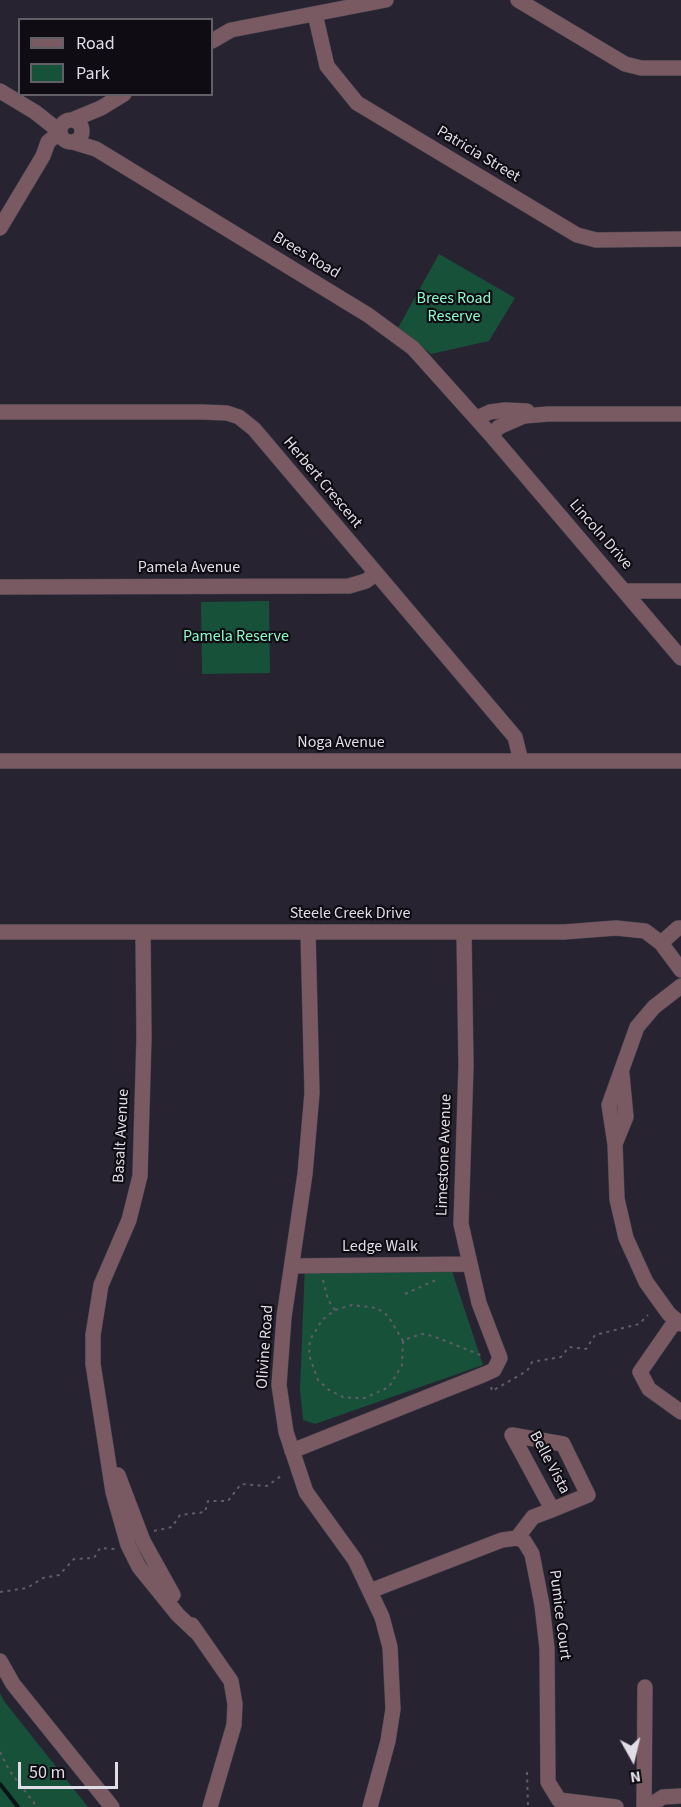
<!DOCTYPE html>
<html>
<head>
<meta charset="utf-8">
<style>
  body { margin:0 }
  #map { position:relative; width:681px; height:1807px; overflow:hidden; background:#272330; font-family:"Source Sans 3",sans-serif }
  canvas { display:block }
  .legend { position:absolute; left:18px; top:18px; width:195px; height:78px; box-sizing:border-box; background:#0f0d13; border:2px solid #626067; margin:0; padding:8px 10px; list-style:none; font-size:18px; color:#dfdde5 }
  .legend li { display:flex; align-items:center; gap:12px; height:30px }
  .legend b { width:30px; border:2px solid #626067 }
  .north { position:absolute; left:603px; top:1729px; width:60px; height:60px; -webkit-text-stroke:4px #0f0d13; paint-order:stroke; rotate:172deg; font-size:16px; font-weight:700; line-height:24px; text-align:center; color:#dfdde5 }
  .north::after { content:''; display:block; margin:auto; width:21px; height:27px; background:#dfdde5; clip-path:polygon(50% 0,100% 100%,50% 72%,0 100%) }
  .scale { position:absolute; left:18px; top:1762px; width:100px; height:27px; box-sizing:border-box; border:3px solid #dfdde5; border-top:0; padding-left:8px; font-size:18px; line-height:21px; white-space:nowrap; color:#dfdde5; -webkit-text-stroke:4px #0f0d13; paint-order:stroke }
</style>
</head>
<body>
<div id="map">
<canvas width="681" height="1807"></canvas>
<ul class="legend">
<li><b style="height:8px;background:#795a62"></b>Road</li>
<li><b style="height:16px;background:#17513a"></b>Park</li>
</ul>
<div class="north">N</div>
<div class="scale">50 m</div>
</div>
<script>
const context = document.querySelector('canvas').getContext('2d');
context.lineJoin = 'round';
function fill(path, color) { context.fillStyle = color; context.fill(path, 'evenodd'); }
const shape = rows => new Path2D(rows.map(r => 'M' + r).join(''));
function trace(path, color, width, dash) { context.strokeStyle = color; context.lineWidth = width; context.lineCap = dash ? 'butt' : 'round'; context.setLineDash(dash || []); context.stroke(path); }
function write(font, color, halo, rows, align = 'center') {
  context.font = font + ' "Source Sans 3",sans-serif'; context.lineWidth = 4.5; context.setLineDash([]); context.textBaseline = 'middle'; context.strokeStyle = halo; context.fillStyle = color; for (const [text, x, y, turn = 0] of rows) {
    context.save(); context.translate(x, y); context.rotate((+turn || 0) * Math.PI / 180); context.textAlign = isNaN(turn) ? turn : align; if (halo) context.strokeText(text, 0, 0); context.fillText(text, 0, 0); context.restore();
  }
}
const green = shape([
  [439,254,515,298,489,341,431,354,398,328],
  [269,601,270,673,202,674,201,602],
  [449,1262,483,1365,315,1424,303,1420,300,1389,305,1264],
  [0,1693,4,1701,88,1807,0,1807]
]);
const stream = shape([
  [0,1784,18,1807]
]);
const path = shape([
  [323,1280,328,1300,335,1310],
  [405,1294,438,1279],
  [403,1341,388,1316,377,1308,352,1305,335,1310,322,1320,310,1340,309,1355,318,1380,329,1390,343,1397,353,1398,365,1398,389,1387,402,1365,403,1341,409,1338,422,1334,433,1336,483,1356],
  [491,1387,492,1391,527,1371,532,1362,561,1357,569,1347,586,1349,595,1335,639,1324,648,1315],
  [154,1531,172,1527,180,1515,205,1512,208,1501,228,1501,241,1484,267,1486,281,1476],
  [0,1592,27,1588,43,1578,59,1575,74,1559,94,1558,100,1548,115,1549],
  [0,1752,9,1770,37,1807],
  [527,1772,528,1807]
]);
const minor = shape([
  [518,0,625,64,641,68,681,68],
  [315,14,327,66,357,103,577,235,596,240,681,239],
  [212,41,231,30,386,0],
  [0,91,35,112,59,131],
  '60 131a11 11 0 1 1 22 0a11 11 0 1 1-22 0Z',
  [72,120,101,108,124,94],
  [73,142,96,149,368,315,413,348,491,435,681,658],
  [0,228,43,156,48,142,59,133],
  [0,412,202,412,227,413,239,417,254,429,515,737,521,761],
  [477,418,490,412,505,410,527,411],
  [491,435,499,427,524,416,548,414,681,414],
  [0,587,349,586,366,581,375,574],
  [624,591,681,591],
  [0,761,681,761],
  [0,932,564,932,616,928,645,931,661,943,681,970],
  [308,932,312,1093,305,1174,284,1317,279,1385,286,1432,306,1492,355,1560,382,1617,390,1647,393,1709,388,1741,370,1807],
  [143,933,144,1038,140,1176,129,1220,101,1285,93,1335,93,1364,113,1492,128,1545,139,1567,178,1615,196,1632],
  [661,943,678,928,681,928],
  [681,986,654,1007,637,1027,609,1105,615,1144,617,1199,626,1238,646,1282,669,1314,681,1324],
  [615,1144,626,1117,622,1075],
  [292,1266,468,1264],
  [676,1320,640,1372,649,1389,681,1412],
  [292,1451,485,1374,494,1370,500,1358,479,1303,461,1224,466,1066,464,933],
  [118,1475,143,1541,173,1595],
  [517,1538,533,1517,549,1511,588,1495,563,1444,512,1435,552,1509],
  [370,1591,502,1540,517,1538,524,1541,532,1554,542,1605,547,1648,548,1782,559,1800,616,1807],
  [192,1625,231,1681,235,1704,234,1725,210,1807],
  [0,1661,13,1684,112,1807],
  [644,1807,645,1687],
  [647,1807,663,1797,681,1796]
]);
const streetNames = [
  ["Patricia Street",478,155,31],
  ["Brees Road",306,256,31],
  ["Herbert Crescent",322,483,50],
  ["Lincoln Drive",600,535,49],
  ["Pamela Avenue",189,568],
  ["Noga Avenue",341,743],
  ["Steele Creek Drive",350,914],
  ["Basalt Avenue",122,1136,-87],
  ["Limestone Avenue",445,1155,-88],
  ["Ledge Walk",380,1247],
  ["Olivine Road",266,1347,-86],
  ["Belle Vista",549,1463,62],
  ["Pumice Court",559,1615,83]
];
const parkNames = [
  ["Brees Road",454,299],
  ["Reserve",454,317],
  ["Pamela Reserve",236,637]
];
fill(green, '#17513a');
trace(stream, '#081516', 4);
trace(minor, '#44414d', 16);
trace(path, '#605d68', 2, [3, 4.5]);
trace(minor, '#795a62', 15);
write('16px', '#dfdde5', '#0f0d13', streetNames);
write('16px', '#8dfac9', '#0f0d13', parkNames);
</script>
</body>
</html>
